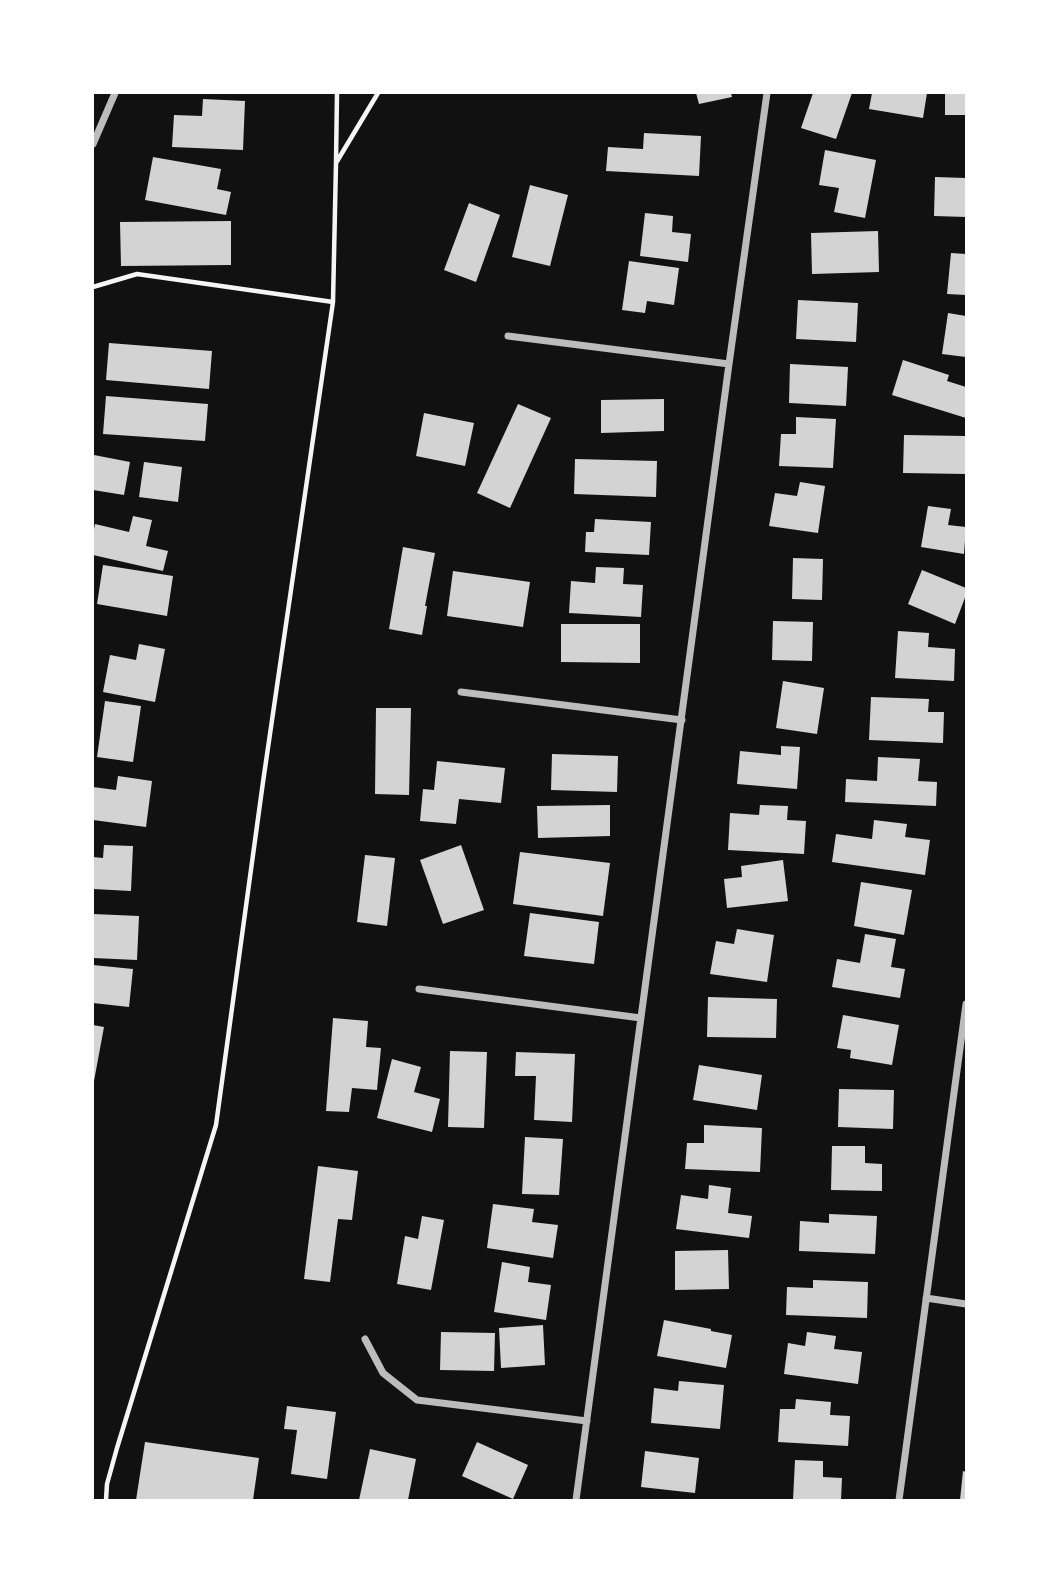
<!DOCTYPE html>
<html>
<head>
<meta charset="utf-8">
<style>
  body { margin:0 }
  #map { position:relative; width:1059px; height:1593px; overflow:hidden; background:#111; font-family:Jost,sans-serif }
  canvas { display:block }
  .frame { position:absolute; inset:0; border:94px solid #fff; pointer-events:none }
</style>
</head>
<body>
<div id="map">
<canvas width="1059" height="1593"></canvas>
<div class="frame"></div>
</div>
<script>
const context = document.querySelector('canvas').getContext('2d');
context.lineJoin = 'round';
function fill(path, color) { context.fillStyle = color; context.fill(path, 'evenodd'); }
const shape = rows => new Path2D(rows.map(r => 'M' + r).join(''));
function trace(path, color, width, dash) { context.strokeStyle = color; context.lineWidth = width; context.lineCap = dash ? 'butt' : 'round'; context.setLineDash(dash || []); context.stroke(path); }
const building = shape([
  [696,93,731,93,732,97,699,104],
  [813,93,852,93,836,139,801,128],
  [872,93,927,93,923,118,869,109],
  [945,93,966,93,966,115,945,115],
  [203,99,245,101,243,150,172,147,174,115,202,116],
  [644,133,701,136,699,176,606,171,608,147,643,149],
  [825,150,876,160,865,218,834,212,839,188,819,185],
  [153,157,221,169,217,189,231,192,226,215,145,200],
  [935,177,966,178,966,217,934,216],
  [530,185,568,195,550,266,512,257],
  [469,203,500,215,476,282,444,270],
  [645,213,673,216,672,232,691,234,688,262,640,256],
  [231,221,231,265,121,266,120,222],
  [878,231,879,272,812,274,811,233],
  [951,253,966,254,966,295,947,294],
  [629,261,679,268,674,305,647,301,645,313,622,310],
  [798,300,858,303,856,342,796,339],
  [948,313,966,316,966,357,942,354],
  [109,343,212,351,209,389,106,380],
  [903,360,949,375,947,381,966,387,966,418,892,395],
  [790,364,848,367,846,406,789,403],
  [106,396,208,404,205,441,103,434],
  [664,399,664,431,601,433,601,400],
  [518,404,551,418,510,508,477,493],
  [424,413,474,423,465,466,416,456],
  [796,417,836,419,833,468,779,466,781,434,796,434],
  [904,435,966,436,966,474,903,473],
  [94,455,130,462,124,495,93,490,93,465],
  [575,459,657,461,656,497,574,494],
  [144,462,182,467,178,502,139,497],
  [800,482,825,486,818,533,769,526,775,493,797,496],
  [928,506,951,509,948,525,966,527,964,554,921,547],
  [133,516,152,520,146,546,168,551,163,571,93,555,93,534,95,524,129,532],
  [595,519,651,522,649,555,585,552,586,532,594,532],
  [403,547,435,553,425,606,427,606,422,635,389,629],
  [793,558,823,559,822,600,792,599],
  [103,565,173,576,167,616,97,604],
  [596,567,624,568,623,584,643,585,641,617,569,613,571,581,595,583],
  [922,570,966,588,966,595,955,624,908,604],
  [453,571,530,582,523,627,447,616],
  [773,621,813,622,812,661,772,660],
  [561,624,640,624,640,663,561,662],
  [898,631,929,633,928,647,955,649,954,681,895,678],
  [139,644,165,649,155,702,103,692,110,655,136,660],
  [783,681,824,688,817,734,776,728],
  [871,697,929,699,928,712,944,712,943,743,869,740],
  [105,701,141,706,133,762,97,757],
  [376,708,411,708,409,795,375,794],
  [781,746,800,747,797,789,737,784,740,751,781,755],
  [552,754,618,756,617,792,551,790],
  [878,757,920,759,918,781,937,782,936,806,845,802,846,779,877,781],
  [437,761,505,768,501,803,459,799,456,824,420,821,423,789,434,790],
  [118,776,152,781,146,827,93,820,93,787,116,790],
  [610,805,610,836,538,838,537,806],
  [760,805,788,806,787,820,806,821,804,854,728,850,730,813,759,815],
  [874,820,907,824,905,837,930,840,925,875,832,862,836,834,872,839],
  [104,845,133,846,131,891,93,889,93,857,103,858],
  [461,845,484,910,443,924,420,860],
  [520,852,610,863,603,916,513,904],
  [365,855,395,858,387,926,357,922],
  [783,860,788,901,727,908,724,879,742,877,741,866],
  [861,882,912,890,904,935,854,926],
  [530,913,599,922,594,964,524,956],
  [93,914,139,916,137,960,93,958],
  [737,929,774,935,767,982,710,974,716,941,734,944],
  [865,934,896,939,891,967,905,969,900,998,832,987,837,959,860,963],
  [93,965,133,969,129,1007,93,1003],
  [708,997,777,999,776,1038,707,1037],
  [843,1015,899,1025,892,1065,850,1058,851,1050,837,1048],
  [333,1018,368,1021,366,1047,381,1048,377,1090,352,1088,349,1112,326,1111],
  [93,1025,104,1027,94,1081,93,1081],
  [450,1051,487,1052,484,1128,448,1127],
  [516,1052,575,1054,572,1122,534,1120,536,1076,515,1076],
  [392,1059,421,1067,414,1092,440,1099,432,1132,377,1118],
  [699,1065,762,1075,757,1110,693,1100],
  [839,1089,894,1090,893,1129,838,1127],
  [704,1125,762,1128,760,1172,685,1169,687,1143,704,1143],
  [525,1137,563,1139,559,1195,522,1194],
  [832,1146,865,1146,865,1163,882,1164,882,1191,831,1190],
  [318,1166,358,1171,352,1220,338,1219,330,1282,304,1279],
  [709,1185,731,1188,728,1213,752,1216,749,1238,676,1229,681,1195,708,1199],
  [493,1204,534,1209,532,1222,558,1225,553,1258,487,1248],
  [829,1214,877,1216,875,1254,799,1251,800,1221,829,1223],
  [422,1216,444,1220,431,1290,397,1284,405,1236,418,1239],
  [728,1250,729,1289,675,1290,675,1251],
  [502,1262,530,1267,528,1282,551,1285,546,1320,494,1312],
  [813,1280,868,1282,867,1318,786,1315,787,1287,813,1288],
  [664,1320,711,1329,711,1331,732,1335,726,1368,657,1356],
  [543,1325,545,1365,501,1368,499,1328],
  [441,1332,495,1333,494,1371,440,1370],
  [807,1332,836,1336,834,1349,862,1352,858,1384,784,1374,788,1343,805,1346],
  [679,1381,724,1385,720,1429,651,1423,654,1388,678,1391],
  [796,1399,831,1402,830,1415,850,1416,848,1446,778,1442,780,1409,795,1409],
  [287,1406,336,1412,327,1479,291,1474,297,1430,284,1429],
  [145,1442,259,1458,253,1500,136,1500],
  [477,1442,528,1465,513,1499,462,1476],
  [370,1449,416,1459,408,1500,359,1500],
  [645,1451,699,1458,695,1493,641,1487],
  [795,1460,823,1461,823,1477,842,1478,841,1500,793,1500],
  [963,1471,966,1472,966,1500,960,1500]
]);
const path = shape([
  [336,162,337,93],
  [93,287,137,274,333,302],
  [106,1500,107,1484,117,1448,216,1125,263,782,333,302,336,163,378,93]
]);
const minor = shape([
  [93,144,115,93],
  [508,336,729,364],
  [461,692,682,720],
  [419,989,641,1018],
  [926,1298,966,1304],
  [365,1339,383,1373,417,1400,587,1421],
  [576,1500,729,364,767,93],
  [899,1500,966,1004]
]);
fill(building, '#d3d3d3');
trace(path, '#f5f5f5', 4.5);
trace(minor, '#bcbcbc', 7);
</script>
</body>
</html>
